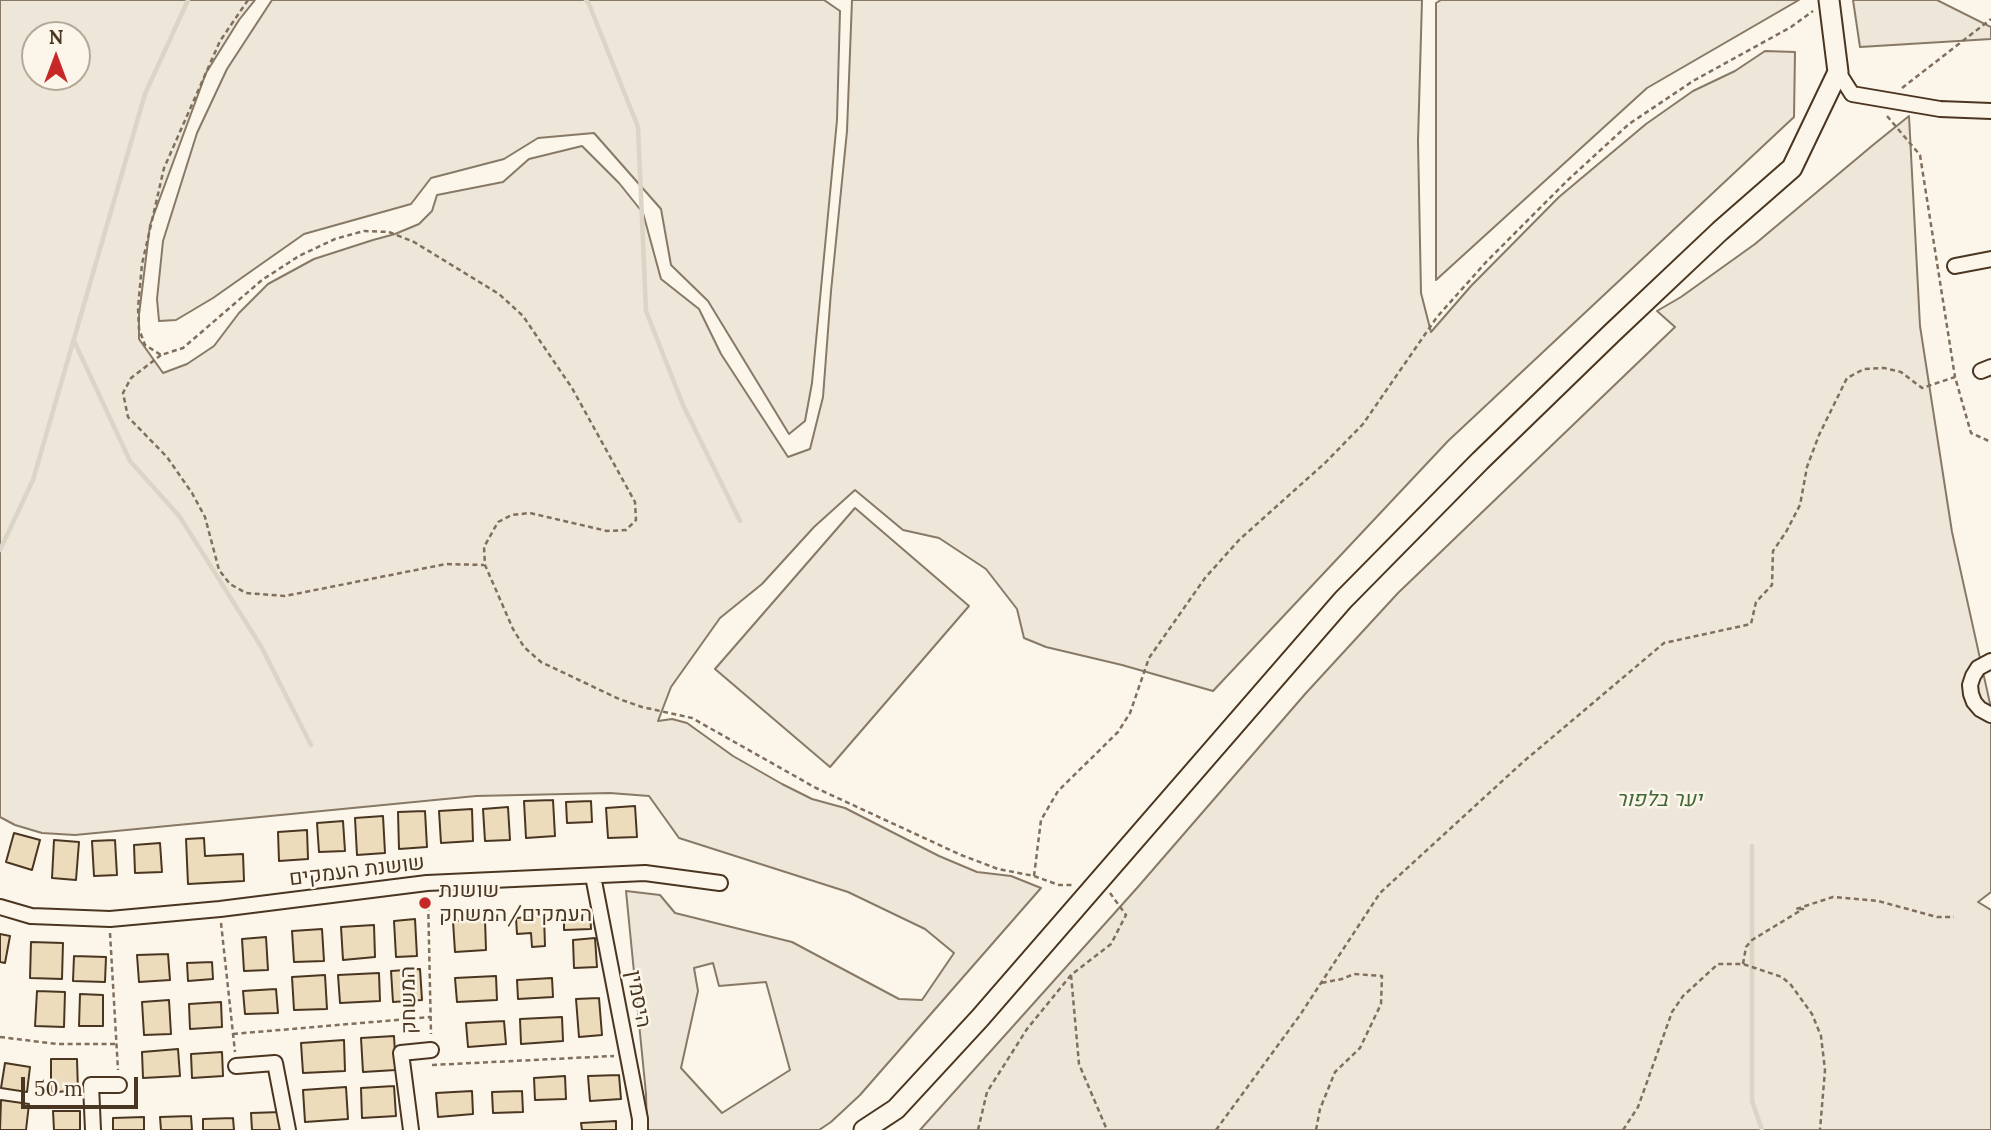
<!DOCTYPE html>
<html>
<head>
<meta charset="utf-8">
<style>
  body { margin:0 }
  #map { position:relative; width:1991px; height:1130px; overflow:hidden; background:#fbf6e9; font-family:Lora,serif }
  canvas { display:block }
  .north { position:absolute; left:21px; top:21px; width:70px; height:70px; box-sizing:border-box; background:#fbf6e9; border:2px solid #b4a999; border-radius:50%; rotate:0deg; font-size:19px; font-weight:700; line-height:28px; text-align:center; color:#4a3520 }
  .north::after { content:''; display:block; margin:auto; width:24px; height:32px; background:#c62828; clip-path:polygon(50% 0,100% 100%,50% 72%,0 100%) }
  .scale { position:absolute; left:21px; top:1077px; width:117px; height:32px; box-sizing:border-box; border:4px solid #4a3520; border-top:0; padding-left:9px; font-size:21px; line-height:24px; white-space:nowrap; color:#4a3520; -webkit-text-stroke:5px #fbf6e9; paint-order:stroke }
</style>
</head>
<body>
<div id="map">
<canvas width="1991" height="1130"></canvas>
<div class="north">N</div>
<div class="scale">50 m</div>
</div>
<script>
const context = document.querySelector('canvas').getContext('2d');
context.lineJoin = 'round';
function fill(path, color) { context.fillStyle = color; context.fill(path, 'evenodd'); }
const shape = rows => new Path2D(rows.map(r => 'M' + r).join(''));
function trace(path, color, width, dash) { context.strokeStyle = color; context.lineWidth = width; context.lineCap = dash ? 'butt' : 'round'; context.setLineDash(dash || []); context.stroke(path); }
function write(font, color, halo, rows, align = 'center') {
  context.font = font + ' Lora,Heebo,serif'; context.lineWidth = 5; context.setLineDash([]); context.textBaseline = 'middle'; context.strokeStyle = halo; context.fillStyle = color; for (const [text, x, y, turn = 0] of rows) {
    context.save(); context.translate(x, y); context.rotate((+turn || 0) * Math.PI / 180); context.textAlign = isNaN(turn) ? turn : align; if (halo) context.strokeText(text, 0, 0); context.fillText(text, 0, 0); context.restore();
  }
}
const green = shape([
  [0,0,255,0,239,20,206,73,150,225,139,315,139,339,163,373,187,364,214,346,239,313,268,284,314,259,373,240,395,234,419,224,432,211,437,195,503,182,529,159,582,146,619,183,643,213,661,279,699,309,721,354,788,457,810,449,823,397,831,291,847,131,852,0,1422,0,1418,141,1421,293,1431,332,1471,286,1559,197,1646,124,1693,91,1735,71,1765,51,1795,52,1794,117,1448,441,1213,691,1122,665,1046,647,1024,638,1017,609,986,569,939,538,903,530,855,490,814,527,762,584,720,618,671,687,658,721,672,719,687,723,733,756,782,784,812,799,845,808,939,856,977,872,1011,876,1041,888,860,1095,831,1122,819,1130,647,1130,646,1094,626,891,660,895,675,913,792,942,899,999,922,1000,954,953,925,929,848,892,679,838,649,796,610,793,476,796,75,835,42,833,15,825,0,817,0,0],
  [35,35,77,35,77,77,35,77,35,35],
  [713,963,719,986,766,982,790,1070,722,1113,681,1068,698,991,694,968,713,963],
  [272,0,824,0,840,11,837,120,812,383,805,421,789,434,708,301,671,265,661,209,594,133,538,138,504,159,431,178,411,204,304,234,213,298,176,320,159,321,157,299,163,241,197,133,227,69,272,0],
  [1441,0,1799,0,1647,88,1436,280,1436,3,1441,0],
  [1853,0,1937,0,1991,27,1991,39,1860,47,1853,0],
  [1909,116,1920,326,1952,532,1991,708,1991,892,1978,902,1991,910,1991,1130,920,1130,1137,888,1306,693,1398,593,1675,327,1657,311,1681,297,1755,244,1873,145,1909,116],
  [855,508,969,606,830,767,715,669,855,508]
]);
const stream = shape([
  [586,0,589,4,638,127,646,311,683,405,740,521],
  [74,341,130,461,180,517,262,648,311,745],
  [0,550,33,480,145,94,188,0],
  [1752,846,1752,1101,1762,1130]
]);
const building = shape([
  [553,800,555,836,526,838,524,801,553,800],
  [591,801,592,822,567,823,566,802,591,801],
  [635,806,637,837,608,838,606,808,635,806],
  [508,807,510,840,485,841,483,809,508,807],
  [472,809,473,841,441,843,439,811,472,809],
  [425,811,427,847,399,849,398,812,425,811],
  [383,816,385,853,357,855,355,818,383,816],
  [343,821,345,851,319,852,317,823,343,821],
  [307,830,308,859,279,861,278,832,307,830],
  [14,833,40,840,32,870,6,862,14,833],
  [204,838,205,856,243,854,244,881,188,884,186,839,204,838],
  [54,840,79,842,76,880,52,878,54,840],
  [115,840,117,875,94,876,92,841,115,840],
  [160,843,162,872,135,873,134,845,160,843],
  [590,913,591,929,564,930,564,914,590,913],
  [544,916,545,946,532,947,531,933,517,934,516,918,544,916],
  [415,919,417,956,396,957,394,921,415,919],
  [485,919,486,950,455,952,453,921,485,919],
  [374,925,375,957,343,960,341,927,374,925],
  [322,929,324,961,294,962,292,931,322,929],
  [0,934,10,936,5,963,0,962,0,934],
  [266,937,268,970,244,971,242,939,266,937],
  [595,938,597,967,574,968,573,940,595,938],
  [31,942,63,943,62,979,30,978,31,942],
  [168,954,170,980,139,982,137,955,168,954],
  [74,956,106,957,105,982,73,981,74,956],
  [212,962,213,979,188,981,187,963,212,962],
  [420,969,422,1000,393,1002,391,971,420,969],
  [379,973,380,1001,340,1003,338,975,379,973],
  [325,975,327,1009,294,1010,292,977,325,975],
  [496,976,497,1000,457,1002,455,978,496,976],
  [552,978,553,997,518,999,517,980,552,978],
  [276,989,278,1013,245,1014,243,991,276,989],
  [37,991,65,992,64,1027,35,1026,37,991],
  [80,994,103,995,103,1026,79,1026,80,994],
  [599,998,602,1035,579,1037,576,999,599,998],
  [169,1000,171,1034,144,1035,142,1002,169,1000],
  [221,1002,222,1027,190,1029,189,1004,221,1002],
  [562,1017,563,1041,521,1044,520,1019,562,1017],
  [504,1021,506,1044,468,1047,466,1023,504,1021],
  [394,1036,396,1070,363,1072,361,1038,394,1036],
  [344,1040,345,1071,303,1073,301,1043,344,1040],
  [178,1049,180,1076,143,1078,142,1052,178,1049],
  [222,1052,223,1076,192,1078,191,1054,222,1052],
  [51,1059,77,1059,78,1091,51,1092,51,1059],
  [5,1063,30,1067,27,1092,1,1088,5,1063],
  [619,1075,621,1099,590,1101,588,1076,619,1075],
  [565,1076,566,1099,535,1100,534,1078,565,1076],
  [394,1086,396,1116,362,1118,361,1088,394,1086],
  [346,1087,348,1119,305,1122,303,1090,346,1087],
  [472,1091,473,1114,438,1117,436,1093,472,1091],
  [522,1091,523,1112,493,1113,492,1092,522,1091],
  [1,1100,29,1104,26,1130,0,1130,1,1100],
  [53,1111,80,1111,80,1130,54,1130,53,1111],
  [281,1112,282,1130,252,1130,251,1113,281,1112],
  [191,1116,192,1130,161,1130,160,1117,191,1116],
  [144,1117,144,1130,113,1130,113,1118,144,1117],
  [233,1118,234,1130,203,1130,203,1119,233,1118],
  [616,1121,616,1130,582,1130,581,1123,616,1121]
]);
const path = shape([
  [248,0,220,41,164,168,142,264,138,308,139,329,145,345,161,355,183,348,262,280,299,256,335,239,364,231,389,232,414,242,499,294,523,316,572,388,635,502,636,520,626,530,607,531,530,513,512,515,498,522,484,547,485,565,513,629,524,647,541,662,619,699,642,707,692,718,816,788,961,855,998,869,1034,876,1059,885,1073,885],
  [1902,88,1991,19],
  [1887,116,1920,155,1955,377],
  [161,355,131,378,123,393,128,417,167,457,192,493,205,517,219,570,230,584,246,593,285,596,446,564,484,565],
  [1034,876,1041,820,1058,791,1118,732,1130,713,1149,658,1205,578,1239,540,1326,462,1363,424,1437,317,1487,261,1569,179,1629,124,1693,81,1791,27,1813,11],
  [428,897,431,1034],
  [221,923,235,1052],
  [110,933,118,1070],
  [1743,964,1746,947,1752,940,1803,909,1796,909,1833,897,1878,901,1937,917,1954,917],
  [1071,975,1079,1064,1107,1130],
  [233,1034,431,1017],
  [0,1037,57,1044,115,1044],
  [432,1065,614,1056],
  [978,1130,987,1092,1027,1029,1071,975,1111,944,1126,915,1110,893],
  [1216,1130,1300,1015,1380,893,1523,762,1664,643,1751,624,1756,602,1772,585,1773,551,1786,532,1800,505,1807,467,1819,435,1847,378,1864,369,1884,368,1901,372,1922,388,1955,377,1971,433,1991,442],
  [1316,1130,1320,1109,1335,1072,1360,1048,1381,1004,1382,976,1354,974,1342,979,1321,983],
  [1623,1130,1638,1107,1672,1012,1683,996,1718,964,1743,964,1782,977,1791,985,1812,1014,1821,1036,1825,1070,1820,1130]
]);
const street = shape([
  [1838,72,1852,94,1940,109,1991,111],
  [1955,266,1991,259],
  [1981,371,1991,367],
  [1991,661,1978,668,1973,676,1970,685,1971,694,1974,702,1980,709,1991,715],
  [593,876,640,1119,640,1130],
  [0,907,31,916,110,919,220,909,427,883,645,873,720,883],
  [236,1066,275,1063,288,1130],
  [93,1130,91,1085,119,1085],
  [411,1130,401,1053,431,1050]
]);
const secondary = shape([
  [864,1130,896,1109,980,1018,1343,600,1480,461,1612,333,1720,231,1792,168,1838,72,1829,0]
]);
const markers = [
  [425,903,7,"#c62828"]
];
const parkNames = [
  ["יער בלפור",1659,800]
];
const streetNames = [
  ["שושנת העמקים",357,871,-7],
  ["היסמין",638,999,79],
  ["המשחק",409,1000,-91]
];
const poiNames = [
  ["שושנת",439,891],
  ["העמקים/המשחק",439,915]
];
fill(green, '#ede6d9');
trace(green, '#887966', 2);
trace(stream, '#dcd4c6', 4.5);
fill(building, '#ecdcbc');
trace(building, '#4a3520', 2);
trace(street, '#4a3520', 18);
trace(secondary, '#4a3520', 23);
trace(path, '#7f6f5c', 2.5, [5, 3.5]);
trace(street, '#fbf6e9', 14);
trace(secondary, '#fbf6e9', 19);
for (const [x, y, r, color] of markers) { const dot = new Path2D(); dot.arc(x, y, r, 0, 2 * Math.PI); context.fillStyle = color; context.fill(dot); trace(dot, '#fbf6e9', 2.5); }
write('italic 21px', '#436837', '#fbf6e9', parkNames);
write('21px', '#4a3520', '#fbf6e9', streetNames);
write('21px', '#4a3520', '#fbf6e9', poiNames, 'left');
</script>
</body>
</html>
